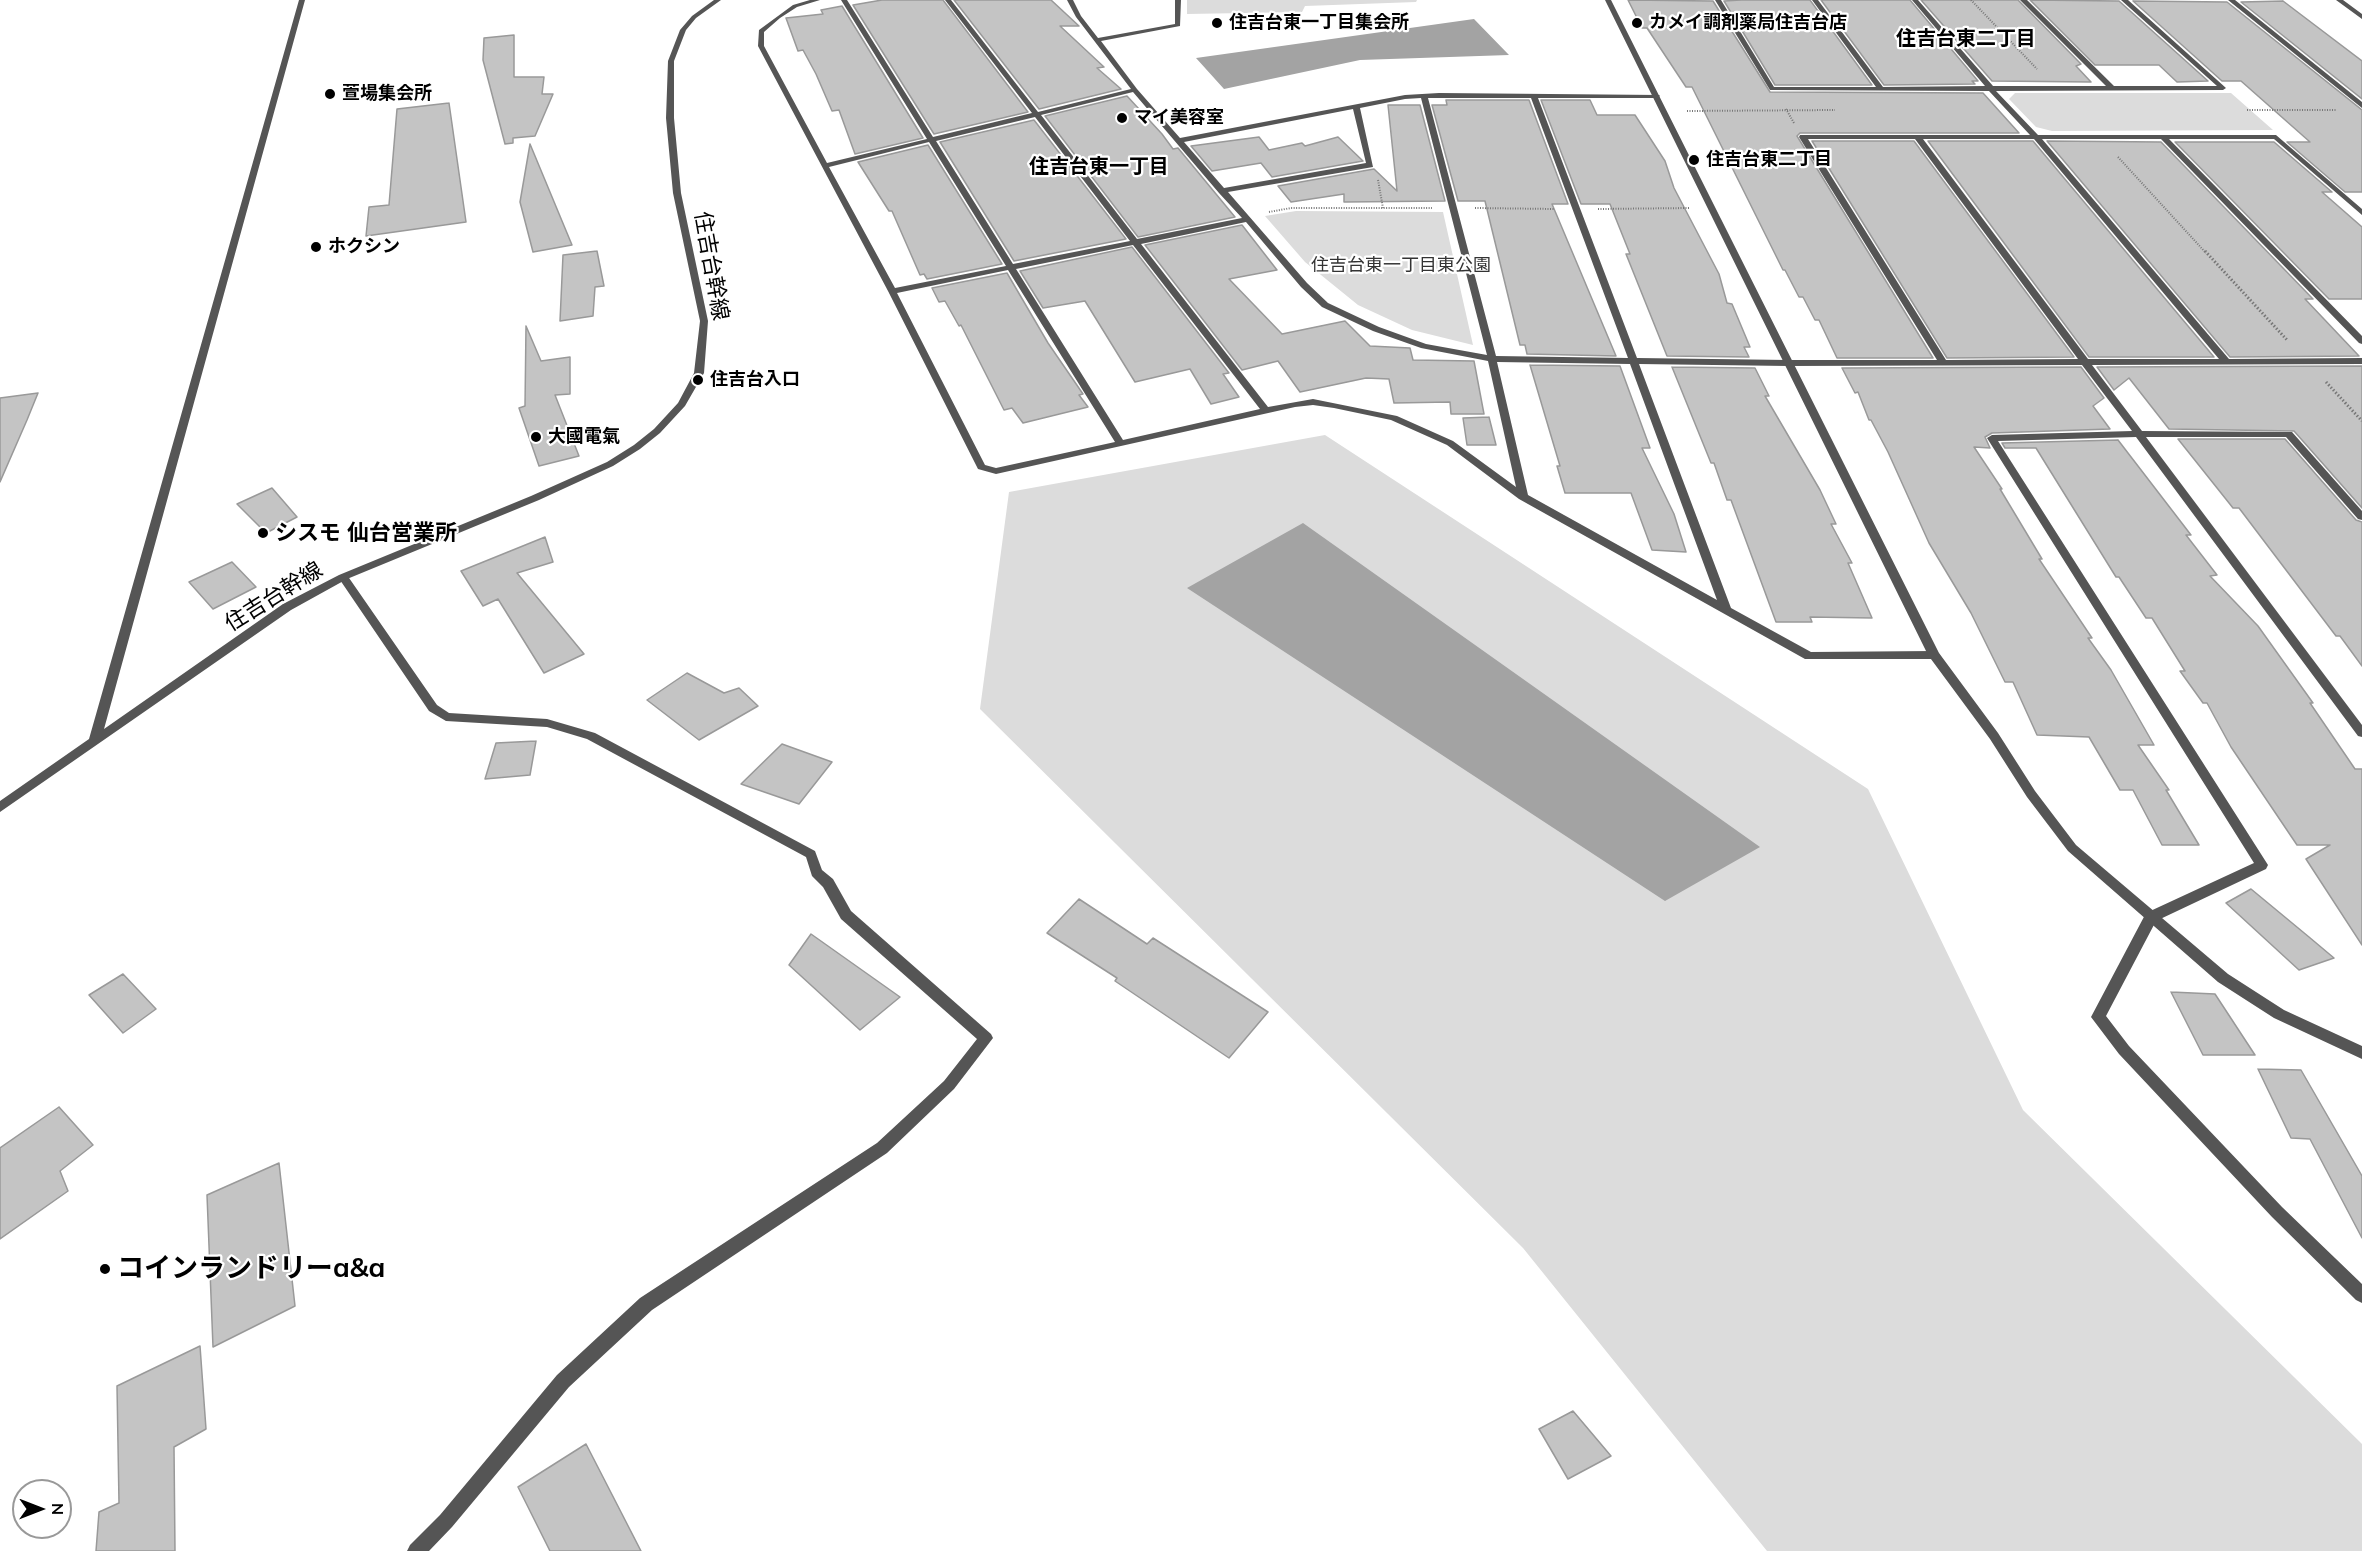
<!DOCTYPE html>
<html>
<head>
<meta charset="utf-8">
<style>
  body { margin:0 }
  #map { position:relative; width:2362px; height:1551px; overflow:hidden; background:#fff; font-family:Mulish,sans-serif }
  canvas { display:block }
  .north { position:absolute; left:12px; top:1479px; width:60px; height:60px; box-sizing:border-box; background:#fff; border:2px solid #999; border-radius:50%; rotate:90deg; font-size:16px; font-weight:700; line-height:24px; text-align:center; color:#000 }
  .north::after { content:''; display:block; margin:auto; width:21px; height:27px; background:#000; clip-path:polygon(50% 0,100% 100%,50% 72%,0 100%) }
</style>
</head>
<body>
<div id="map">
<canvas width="2362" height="1551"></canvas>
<div class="north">N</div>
</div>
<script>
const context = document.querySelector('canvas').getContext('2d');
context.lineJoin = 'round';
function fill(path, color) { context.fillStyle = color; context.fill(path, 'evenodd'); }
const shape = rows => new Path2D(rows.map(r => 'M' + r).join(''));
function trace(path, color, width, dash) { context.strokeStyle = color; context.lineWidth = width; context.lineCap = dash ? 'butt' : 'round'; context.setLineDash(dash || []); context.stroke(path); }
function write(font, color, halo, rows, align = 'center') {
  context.font = font + ' Mulish,"Noto Sans JP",sans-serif'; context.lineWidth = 4.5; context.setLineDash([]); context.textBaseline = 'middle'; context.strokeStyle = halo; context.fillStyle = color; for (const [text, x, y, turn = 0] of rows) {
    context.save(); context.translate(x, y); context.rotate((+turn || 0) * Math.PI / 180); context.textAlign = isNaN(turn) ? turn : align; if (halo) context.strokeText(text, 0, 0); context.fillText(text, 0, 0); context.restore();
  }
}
const green = shape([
  [1187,0,1417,0,1416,2,1305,6,1302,12,1187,14],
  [2015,93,2231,93,2273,130,2052,131,2036,127,2009,99],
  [1296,211,1443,212,1473,345,1412,330,1358,305,1305,262,1265,216],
  [1325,435,1868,789,2023,1110,2362,1444,2362,1551,1767,1551,1523,1248,980,709,1009,492]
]);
const water = shape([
  [1474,19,1509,55,1360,60,1224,89,1196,58],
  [1303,523,1760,847,1665,901,1187,588]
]);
const building = shape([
  [882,0,943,0,1028,112,934,134,853,5,882,0],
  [954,0,1051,0,1079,26,1060,26,1104,67,1097,68,1121,89,1039,109,954,0],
  [1628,0,1713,1,1770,92,1983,93,2019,133,1800,133,1797,136,1933,358,1837,358,1819,320,1815,320,1803,297,1799,297,1785,270,1783,270,1692,87,1686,87,1647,28,1642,28,1628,0],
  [1741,0,1810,0,1872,85,1775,85,1724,1,1741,0],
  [1821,0,1910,0,1978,81,1972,81,1975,84,1884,85,1821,0],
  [1921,0,2018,0,2081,64,2076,66,2091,82,1992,81,1921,0],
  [2030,0,2119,1,2208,81,2177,82,2159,65,2095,65,2030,0],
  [2133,1,2227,2,2362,110,2362,192,2345,192,2287,142,2310,142,2241,81,2222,81,2133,1],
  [2283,1,2362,61,2362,99,2241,2,2283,1],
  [842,6,923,138,855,154,839,110,832,111,816,74,803,50,798,51,786,18,823,14,821,10,842,6],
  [514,35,514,77,544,77,542,94,553,94,535,136,513,138,513,143,505,144,483,60,484,38,514,35],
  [1127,96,1162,134,1173,149,1178,148,1235,217,1138,237,1045,116,1127,96],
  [1446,100,1529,100,1568,204,1552,204,1616,356,1527,354,1525,345,1520,345,1485,201,1458,201,1432,105,1447,105,1446,100],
  [1541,100,1590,100,1597,115,1635,115,1665,161,1674,188,1719,274,1727,303,1732,304,1750,347,1744,347,1749,357,1667,356,1626,254,1630,254,1610,204,1581,204,1541,100],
  [449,103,466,222,366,236,369,207,389,205,397,109,449,103],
  [1388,105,1420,105,1445,201,1344,202,1344,194,1291,202,1278,186,1374,169,1397,191,1388,105],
  [1034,120,1126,239,1014,261,940,142,1034,120],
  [1259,137,1269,150,1302,143,1305,146,1338,137,1363,161,1272,177,1261,163,1212,171,1191,146,1259,137],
  [1812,141,1914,141,2074,357,1947,358,1812,141],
  [1928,141,2033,141,2214,357,2089,357,1928,141],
  [2047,141,2161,142,2313,299,2305,299,2359,356,2230,357,2047,141],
  [2175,142,2274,142,2332,192,2322,192,2362,227,2362,299,2329,299,2175,142],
  [530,144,572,245,533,252,520,202,530,144],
  [928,145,1002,264,927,279,924,274,920,275,892,211,889,211,858,162,928,145],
  [1242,225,1277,270,1229,279,1282,334,1345,321,1370,346,1410,348,1413,360,1474,361,1484,414,1451,414,1450,402,1394,403,1389,379,1366,378,1300,392,1278,361,1242,370,1145,245,1242,225],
  [1132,247,1229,373,1223,374,1239,397,1211,404,1190,369,1135,382,1085,301,1043,308,1020,271,1132,247],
  [597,251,604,286,595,287,593,316,560,321,563,255,597,251],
  [1007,273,1048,343,1083,394,1079,395,1088,407,1023,423,1012,408,1004,410,961,325,959,326,945,301,939,302,932,288,1007,273],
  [526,326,541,361,570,357,570,394,555,395,579,456,539,466,519,408,525,406,526,326],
  [1530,365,1620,366,1650,448,1642,448,1674,514,1686,552,1652,550,1631,493,1565,493,1557,466,1560,466,1530,365],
  [2362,366,2362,508,2294,431,2169,429,2129,378,2114,390,2097,367,2362,366],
  [1672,367,1755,368,1769,396,1765,396,1820,490,1836,524,1831,524,1852,563,1848,563,1872,618,1810,617,1812,622,1776,622,1731,500,1727,500,1714,463,1711,463,1672,367],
  [2081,367,2104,398,2093,406,2110,429,1992,433,1985,437,1990,448,1974,447,2002,489,2000,489,2042,559,2039,559,2092,638,2088,638,2111,670,2154,745,2138,745,2169,790,2166,790,2199,845,2162,845,2133,790,2120,790,2089,737,2037,735,2013,682,2005,682,1971,613,1929,543,1888,452,1871,420,1869,420,1858,392,1855,393,1842,368,2081,367],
  [38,393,27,420,0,482,0,398,38,393],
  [1489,417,1496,445,1467,445,1463,418,1489,417],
  [2178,439,2285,439,2356,520,2362,522,2362,666,2340,636,2336,636,2239,508,2233,508,2178,439],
  [2118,440,2191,535,2186,535,2217,575,2210,576,2258,626,2313,703,2310,703,2355,769,2362,769,2362,945,2306,859,2330,845,2297,845,2231,747,2207,703,2203,703,2180,671,2185,671,2152,618,2146,618,2119,577,2116,577,2036,448,2005,448,2002,443,2118,440],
  [272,488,297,517,266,533,237,504,272,488],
  [545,537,553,562,517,573,584,654,544,673,498,599,483,606,461,571,545,537],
  [232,562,256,587,213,609,189,582,232,562],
  [687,673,724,693,739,688,758,706,699,740,647,700,687,673],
  [536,741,530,775,485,779,496,743,536,741],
  [782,744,832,762,799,804,741,784,782,744],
  [2251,889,2309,937,2334,958,2299,970,2226,903,2251,889],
  [1079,899,1147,944,1153,938,1268,1012,1229,1058,1115,981,1117,978,1047,933,1079,899],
  [811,934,900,997,860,1030,789,965,811,934],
  [123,974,156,1009,123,1033,89,995,123,974],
  [2171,992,2215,994,2255,1055,2203,1055,2171,992],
  [2258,1069,2301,1070,2362,1176,2362,1238,2310,1139,2291,1138,2258,1069],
  [59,1107,93,1145,60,1171,68,1191,0,1239,0,1148,59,1107],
  [279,1163,295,1306,213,1347,207,1195,279,1163],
  [200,1346,206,1429,174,1447,175,1551,96,1551,99,1512,119,1503,117,1386,200,1346],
  [1573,1411,1611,1456,1568,1479,1539,1429,1573,1411],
  [586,1444,641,1551,550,1551,518,1487,586,1444]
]);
const pathFar1 = shape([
  [1971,0,2037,69],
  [1786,109,1794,123],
  [2247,110,2337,110],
  [1687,111,1835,110],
  [2118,157,2206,253],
  [1378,180,1383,208],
  [1475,208,1555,209],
  [1598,209,1690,208],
  [1269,212,1291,208,1432,208]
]);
const path = shape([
  [2205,251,2288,341],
  [2326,382,2362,421]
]);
const minor = shape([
  [810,0,820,0,797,7,780,18,764,32,764,46,827,163,927,139,841,0,847,0,933,137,1032,113,945,0,951,0,1038,112,1131,89,1076,17,1067,0,1073,0,1081,16,1098,38,1175,24,1175,0,1181,0,1180,26,1101,41,1137,89,1180,138,1405,95,1439,93,1659,95,1660,96,1657,98,1538,98,1637,358,1788,360,1937,360,1799,137,1800,135,2030,135,1989,91,1770,90,1715,0,1721,0,1774,87,1876,87,1812,0,1818,0,1883,87,1985,86,1912,0,1918,0,1993,86,2106,86,2020,0,2027,0,2114,86,2217,86,2121,0,2128,0,2226,88,2223,90,1996,91,2038,135,2276,135,2362,209,2362,215,2274,139,2169,139,2362,336,2362,344,2359,343,2161,139,2042,139,2229,359,2362,358,2362,364,2092,365,2142,431,2292,432,2362,511,2362,520,2358,519,2286,437,2146,437,2362,725,2362,737,2358,736,2136,437,1998,441,2268,865,2266,869,2156,921,2106,1016,2129,1046,2282,1207,2362,1284,2362,1303,2356,1300,2272,1217,2119,1054,2091,1017,2146,913,2254,863,1987,438,1992,435,2132,431,2082,365,1788,366,1639,364,1731,608,1811,652,1934,651,1940,655,1934,659,1805,659,1519,499,1447,445,1391,420,1334,408,1313,405,1295,407,996,474,978,469,888,291,758,46,759,30,793,5,810,0],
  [1133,92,1219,193,1242,218,1137,239,1041,115,1133,92],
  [1421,98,1487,355,1426,344,1379,327,1328,303,1307,283,1228,192,1373,167,1360,108,1405,99,1421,98],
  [1428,98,1531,98,1628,358,1496,356,1428,98],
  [1353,109,1366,163,1224,188,1184,142,1353,109],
  [1035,117,1130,241,1013,264,936,141,1035,117],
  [1808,139,1915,139,2078,359,1946,360,1808,139],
  [1923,139,2034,139,2219,359,2088,359,1923,139],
  [929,142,1006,266,895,288,829,167,929,142],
  [1246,222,1301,287,1322,307,1373,331,1421,348,1488,361,1516,487,1453,441,1397,416,1313,399,1268,407,1141,244,1246,222],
  [1133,245,1260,409,1123,440,1016,269,1133,245],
  [1008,270,1115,442,996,468,985,465,897,293,1008,270],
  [1497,362,1630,364,1717,600,1528,495,1497,362],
  [2336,0,2343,0,2362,14,2362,19,2336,0],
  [343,574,347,575,437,705,449,713,547,719,595,733,815,851,822,870,833,879,851,911,991,1034,993,1038,954,1089,887,1153,652,1310,569,1387,452,1527,429,1551,407,1551,410,1545,440,1515,557,1375,640,1298,877,1143,944,1081,977,1039,841,919,823,887,812,876,806,857,587,739,547,727,446,721,429,711,338,577,343,574]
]);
const tertiary = shape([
  [299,0,305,0,104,729,283,604,339,575,531,496,607,462,634,445,654,429,678,403,694,373,700,321,673,193,666,118,668,61,680,30,692,16,714,0,721,0,696,18,686,30,674,61,674,118,681,193,708,321,704,373,685,406,660,433,640,449,613,466,539,500,347,579,291,610,0,812,0,801,89,739,299,0],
  [1605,0,1611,0,1939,653,1998,733,2035,791,2076,845,2228,974,2284,1010,2362,1046,2362,1059,2274,1018,2218,982,2068,851,2027,797,1990,739,1928,655,1605,0],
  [2228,0,2235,0,2362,102,2362,108,2228,0]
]);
const markers = [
  [1217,23,6,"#000"],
  [1637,23,6,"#000"],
  [330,94,6,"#000"],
  [1122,118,6,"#000"],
  [1694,160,6,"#000"],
  [316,247,6,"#000"],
  [698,380,6,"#000"],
  [536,437,6,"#000"],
  [263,533,6,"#000"],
  [105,1269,6,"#000"]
];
const farPoinames = [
  ["住吉台東一丁目集会所",1229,23],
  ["カメイ調剤薬局住吉台店",1649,23],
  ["萱場集会所",342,94],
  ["マイ美容室",1134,118],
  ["住吉台東二丁目",1706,160],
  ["ホクシン",328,247],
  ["住吉台入口",710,380],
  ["大國電氣",548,437]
];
const farParknames = [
  ["住吉台東一丁目東公園",1401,266]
];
const farNeighbourhoodnames = [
  ["住吉台東二丁目",1966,39],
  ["住吉台東一丁目",1099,167]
];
const streetNames = [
  ["住吉台幹線",711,266,80],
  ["住吉台幹線",274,597,-32]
];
const poiNames = [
  ["シスモ 仙台営業所",275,533]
];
const nearPoinames = [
  ["コインランドリーa&a",117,1269]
];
fill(green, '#dcdcdc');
fill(water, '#a3a3a3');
fill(building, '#c4c4c4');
trace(building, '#999', 1.5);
trace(pathFar1, '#777', 2, [1, 1.5]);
trace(path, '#777', 3, [1.5, 2]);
fill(minor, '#555');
fill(tertiary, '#555');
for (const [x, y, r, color] of markers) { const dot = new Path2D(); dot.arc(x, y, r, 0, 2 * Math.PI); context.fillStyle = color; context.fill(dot); trace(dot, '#fff', 2); }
write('bold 18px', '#000', '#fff', farPoinames, 'left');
write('18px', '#333', '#fff', farParknames);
write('bold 20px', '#000', '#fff', farNeighbourhoodnames);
write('22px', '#000', '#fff', streetNames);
write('bold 22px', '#000', '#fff', poiNames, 'left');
write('bold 27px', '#000', '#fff', nearPoinames, 'left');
</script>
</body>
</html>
